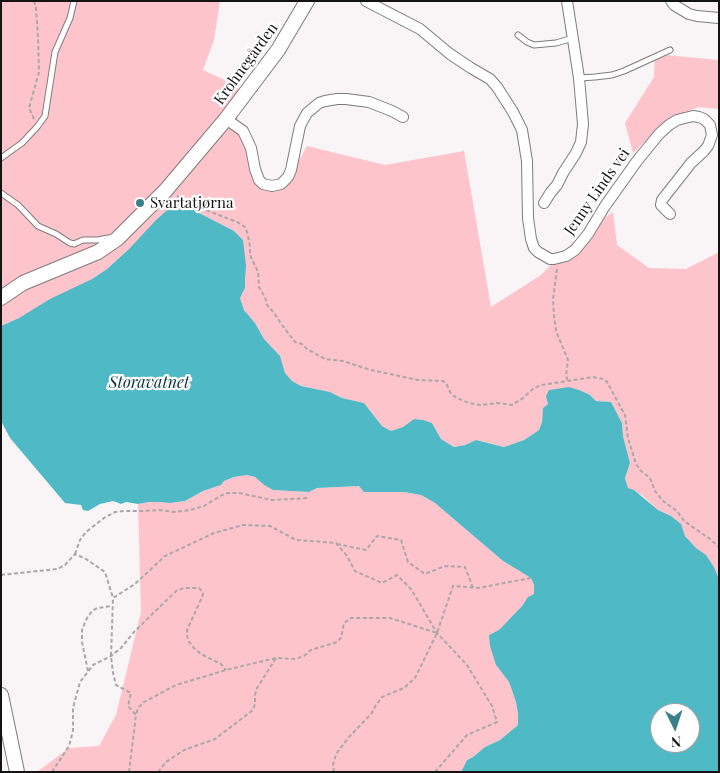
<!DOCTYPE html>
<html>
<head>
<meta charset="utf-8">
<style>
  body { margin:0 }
  #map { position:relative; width:720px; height:773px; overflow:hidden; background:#f9f4f5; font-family:"Playfair Display",serif }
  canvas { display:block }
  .frame { position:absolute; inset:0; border:2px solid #141313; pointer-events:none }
  .north { position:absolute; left:650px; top:703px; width:50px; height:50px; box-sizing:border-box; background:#fff; border:1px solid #a1a1a1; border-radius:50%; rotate:176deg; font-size:14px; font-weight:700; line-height:20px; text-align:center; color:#141313 }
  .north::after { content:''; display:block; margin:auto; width:18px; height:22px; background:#3a818a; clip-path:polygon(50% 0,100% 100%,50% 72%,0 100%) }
</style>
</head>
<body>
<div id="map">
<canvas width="720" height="773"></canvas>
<div class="frame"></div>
<div class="north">N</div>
</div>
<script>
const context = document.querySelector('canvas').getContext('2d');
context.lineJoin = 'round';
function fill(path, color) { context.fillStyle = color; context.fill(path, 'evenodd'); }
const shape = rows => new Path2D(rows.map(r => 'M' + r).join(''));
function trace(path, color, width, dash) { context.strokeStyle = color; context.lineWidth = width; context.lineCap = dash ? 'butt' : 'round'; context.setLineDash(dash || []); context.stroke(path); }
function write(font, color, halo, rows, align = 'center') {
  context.font = font + ' "Playfair Display",serif'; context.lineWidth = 4.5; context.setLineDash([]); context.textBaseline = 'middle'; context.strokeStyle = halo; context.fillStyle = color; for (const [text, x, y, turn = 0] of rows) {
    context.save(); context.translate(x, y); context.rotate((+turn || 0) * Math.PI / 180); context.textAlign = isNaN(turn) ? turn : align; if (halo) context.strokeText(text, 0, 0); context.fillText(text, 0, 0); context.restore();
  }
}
const green = shape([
  [1,1,220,1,214,40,203,70,227,81,240,90,237,125,263,190,290,177,307,146,385,165,464,151,491,307,541,275,583,232,613,212,617,245,649,268,686,269,719,252,719,579,714,567,706,556,696,548,685,536,680,524,671,516,658,510,643,496,628,488,625,478,630,463,623,436,622,423,611,402,596,401,590,395,548,404,543,408,542,422,539,430,524,440,504,447,476,440,465,445,454,447,441,439,432,423,414,419,403,427,391,431,382,426,364,403,342,398,330,392,301,386,292,381,285,374,280,356,264,339,255,323,244,310,240,298,245,288,234,231,180,203,107,269,92,279,19,318,1,326],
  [655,54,719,60,719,109,699,107,671,117,633,153,625,123,654,77],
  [247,475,255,477,264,485,274,490,309,492,317,488,359,486,377,492,404,492,421,495,435,503,503,561,531,578,534,585,534,594,528,597,522,606,499,630,496,665,509,682,516,702,518,714,518,725,500,740,485,747,473,757,467,760,461,772,37,772,69,748,99,746,116,715,141,612,138,504,149,502,160,502,170,503,185,501,203,491,221,485,224,481,234,477]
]);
const water = shape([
  [180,203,234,231,243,240,246,266,245,278,245,288,240,298,244,310,255,323,264,339,280,356,285,373,292,381,301,386,330,392,342,398,364,403,382,426,391,431,403,427,414,419,423,420,432,423,441,439,454,447,465,445,476,440,504,447,524,440,539,430,542,422,543,408,548,404,546,396,549,390,569,387,579,390,590,395,596,401,611,402,622,423,623,436,630,463,625,478,628,488,634,490,658,510,671,516,681,524,685,536,696,548,706,555,714,567,719,579,719,772,461,772,467,760,473,757,485,747,500,740,518,725,518,714,516,702,509,682,496,665,490,646,489,635,499,630,522,606,528,597,534,594,534,585,531,578,503,561,435,503,421,495,404,492,364,492,359,486,317,488,309,492,273,490,264,485,255,477,247,475,234,477,224,481,221,485,203,491,185,501,170,503,160,502,149,502,138,504,126,502,121,504,113,501,100,504,88,511,83,510,81,505,65,503,10,438,1,421,1,326,19,318,50,299,92,279,107,269,129,249,156,220,174,204],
  [660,713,690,713,690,743,660,743]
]);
const path = shape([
  [34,119,29,108,39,72,38,37,36,8,34,1],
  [177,196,211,212,237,222,245,227,247,232,250,246,250,255,258,272,259,287,265,297,267,305,274,313,282,325,295,342,302,344,307,349,325,359,343,361,371,370,418,380,443,381,447,385,451,394,457,398,469,403,480,405,499,403,512,405,523,398,534,388,542,385,593,377,604,379,607,382,625,415,628,438,636,464,641,471,650,478,655,491,663,501,677,511,684,521,710,539,719,547],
  [557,269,553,299,554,315,556,331,568,360,566,376,568,381],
  [337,544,366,550,377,536,401,540,408,562,425,574,445,566,465,567,473,588],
  [75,554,80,540,86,532,104,518,115,512,123,511,143,511,159,510,174,512,190,510,204,506,222,495,228,493,239,493,272,500,308,498],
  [1,575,57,569,65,565,75,554,86,559,105,572,113,598],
  [88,671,82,642,82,630,87,618,92,611,97,608,112,606],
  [52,772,69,746,73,731,73,708,80,682,93,665,111,656,121,648,134,632,176,591,184,588,199,588,202,591,203,595,187,630,187,636,189,642,194,648,201,654,221,664,226,670],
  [129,772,136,715],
  [158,772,166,762,184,750,215,739,253,710,255,704,255,695,257,688,276,658],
  [334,772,333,765,336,754,349,737,371,714,376,705,382,697,404,688,415,678,437,633,453,586,478,588,531,578],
  [435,772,467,735,497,722,492,706,467,665,437,633,411,589,397,575,382,583,355,571,347,556,336,543,296,540,270,526,243,525,214,533,165,556,135,584,113,598,111,656,113,673,116,685,131,693,128,706,136,715,138,708,144,702,176,685,226,670,276,658,295,659,304,656,311,650,337,642,341,638,344,623,351,618,390,618,437,633]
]);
const lane = shape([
  [518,35,527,42,534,45,556,43,573,38],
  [579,78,595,77,612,75,624,71,670,50],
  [1,158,22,143,37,127,45,116,55,52,70,18,74,1],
  [1,193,18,205,38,226,56,234,70,243,74,244,83,240,98,240,108,238,112,238]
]);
const street = shape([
  [366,1,420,29,450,54,471,68,490,79,497,87,513,112,522,130,527,161,528,218,531,239,534,248,538,252,550,259,554,259,566,256,575,250,588,234,605,206,637,161,659,134,669,125,677,120,693,116,699,117,704,119,710,125,712,135,708,146,704,151,691,163,662,200,661,205,670,214],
  [671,1,674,5,689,14,697,16,719,18],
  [226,119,243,131,251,148,255,169,259,180,263,184,272,186,281,184,288,177,291,170,300,126,307,113,319,103,325,101,337,99,346,99,369,102,392,111,403,117],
  [544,203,551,192,557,185,563,173,576,153,581,142,583,124,579,78,567,1]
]);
const secondary = shape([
  [1,298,23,283,98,252,117,239,166,190,226,119,278,50,307,1],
  [1,695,17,772]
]);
const markers = [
  [140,203,5,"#3a818a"]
];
const streetNames = [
  ["Krohnegården",246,64,-54],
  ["Jenny Linds vei",597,192,-55]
];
const poiNames = [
  ["Svartatjørna",150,203]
];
const waterNames = [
  ["Storavatnet",149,383]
];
fill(green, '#fdc4cc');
fill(water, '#50b9c6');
trace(lane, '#7f7b7b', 7);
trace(street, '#7f7b7b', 12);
trace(secondary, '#7f7b7b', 16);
trace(path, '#aba7a8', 2, [4, 2.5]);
trace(lane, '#fff', 5);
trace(street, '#fff', 10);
trace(secondary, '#fff', 14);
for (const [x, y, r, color] of markers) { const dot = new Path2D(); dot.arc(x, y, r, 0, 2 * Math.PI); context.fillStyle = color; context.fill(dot); trace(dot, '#fff', 2); }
write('15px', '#141313', '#fff', streetNames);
write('15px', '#141313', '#fff', poiNames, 'left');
write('italic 16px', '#003237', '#fff', waterNames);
</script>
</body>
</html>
